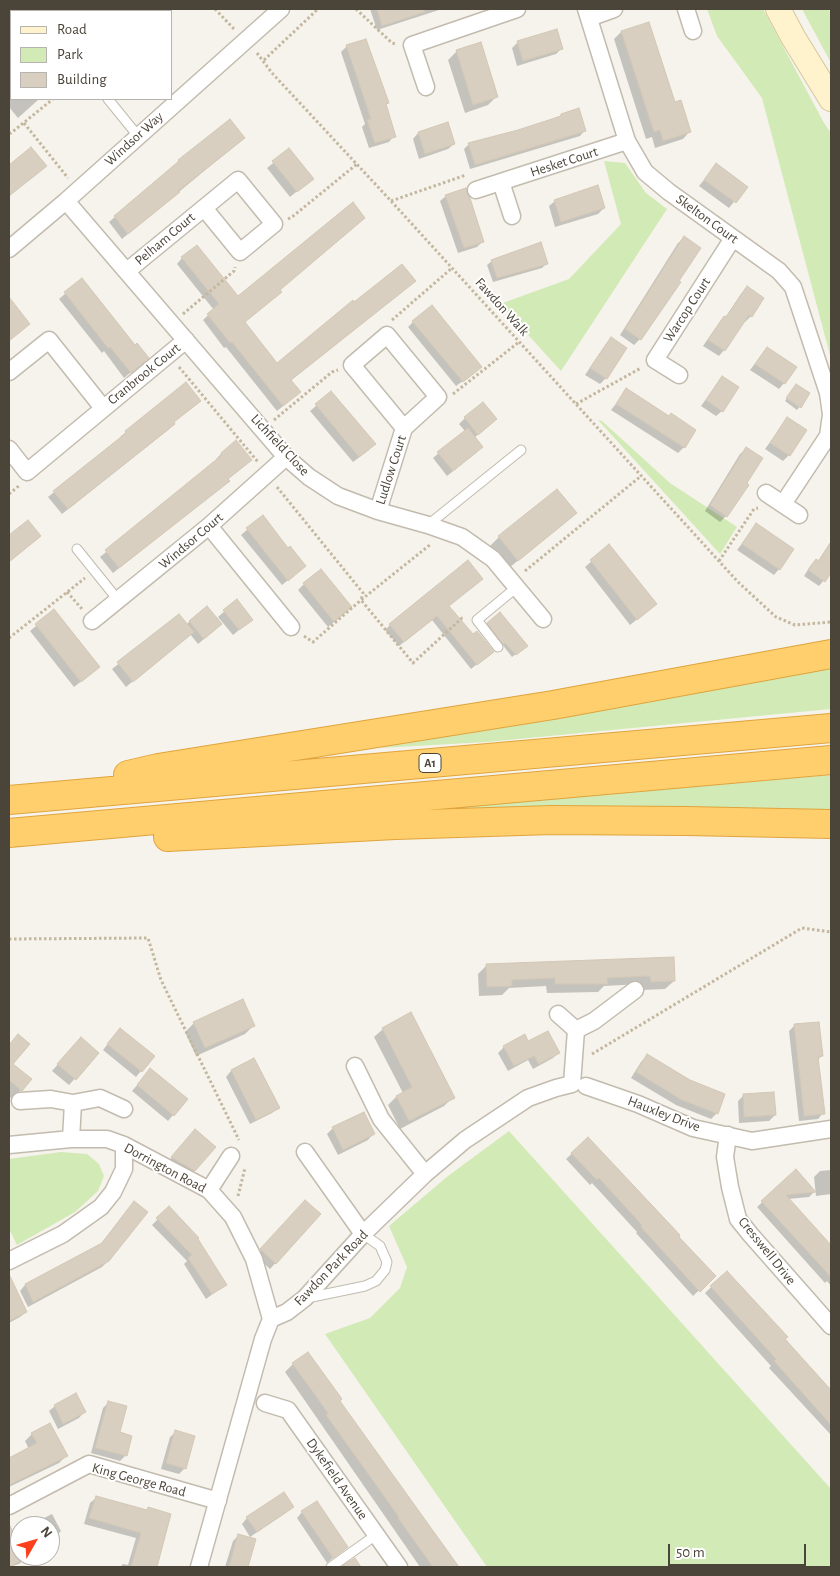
<!DOCTYPE html>
<html>
<head>
<meta charset="utf-8">
<style>
  body { margin:0 }
  #map { position:relative; width:840px; height:1576px; overflow:hidden; background:#f6f3ec; font-family:"Alegreya Sans",sans-serif }
  canvas { display:block }
  .frame { position:absolute; inset:0; border:10px solid #4b4439; pointer-events:none }
  .legend { position:absolute; left:10px; top:10px; width:162px; height:90px; box-sizing:border-box; background:#fff; border:1px solid #b7b4b0; margin:0; padding:6px 9px; list-style:none; font-size:15px; color:#4b4439 }
  .legend li { display:flex; align-items:center; gap:10px; height:25px }
  .legend b { width:25px; border:1px solid #b7b4b0 }
  .north { position:absolute; left:10px; top:1516px; width:50px; height:50px; box-sizing:border-box; background:#fff; border:1px solid #b7b4b0; border-radius:50%; rotate:52deg; font-size:14px; font-weight:700; line-height:20px; text-align:center; color:#4b4439 }
  .north::after { content:''; display:block; margin:auto; width:18px; height:22px; background:#fc3f1d; clip-path:polygon(50% 0,100% 100%,50% 72%,0 100%) }
  .scale { position:absolute; left:668px; top:1544px; width:138px; height:22px; box-sizing:border-box; border:2px solid #4b4439; border-top:0; padding-left:6px; font-size:15px; line-height:18px; white-space:nowrap; color:#4b4439; -webkit-text-stroke:4px #fff; paint-order:stroke }
</style>
</head>
<body>
<div id="map">
<canvas width="840" height="1576"></canvas>
<div class="frame"></div>
<ul class="legend">
<li><b style="height:6px;background:#fff3cd"></b>Road</li>
<li><b style="height:14px;background:#d2eab5"></b>Park</li>
<li><b style="height:14px;background:#d8cfc1"></b>Building</li>
</ul>
<div class="north">N</div>
<div class="scale">50 m</div>
</div>
<script>
const context = document.querySelector('canvas').getContext('2d');
context.lineJoin = 'round';
function fill(path, color) { context.fillStyle = color; context.fill(path, 'evenodd'); }
const shape = rows => new Path2D(rows.map(r => 'M' + r).join(''));
function trace(path, color, width, dash) { context.strokeStyle = color; context.lineWidth = width; context.lineCap = dash ? 'butt' : 'round'; context.setLineDash(dash || []); context.stroke(path); }
function write(font, color, halo, rows, align = 'center') {
  context.font = font + ' "Alegreya Sans",sans-serif'; context.lineWidth = 4; context.setLineDash([]); context.textBaseline = 'middle'; context.strokeStyle = halo; context.fillStyle = color; for (const [text, x, y, turn = 0] of rows) {
    context.save(); context.translate(x, y); context.rotate((+turn || 0) * Math.PI / 180); context.textAlign = isNaN(turn) ? turn : align; if (halo) context.strokeText(text, 0, 0); context.fillText(text, 0, 0); context.restore();
  }
}
const green = shape([
  [707,9,763,9,824,123,831,133,831,359,762,98,717,36],
  [802,9,828,9,831,13,831,63],
  [604,161,625,163,646,193,667,209,561,371,500,304,569,279,621,224],
  [598,420,602,421,670,483,737,527,720,554],
  [831,667,831,709,487,742,380,748],
  [831,775,831,816,423,814,421,810],
  [509,1131,831,1489,831,1567,487,1567,325,1334,370,1318,400,1288,407,1267,389,1226,448,1176],
  [61,1152,87,1154,99,1164,104,1176,98,1191,75,1212,17,1245,9,1229,9,1159]
]);
const shadow = shape([
  [53,9,87,9,84,11,50,11],
  [95,9,126,9,123,11,96,11],
  [370,9,442,9,377,30],
  [556,30,562,48,556,54,517,66,512,48,517,43],
  [621,32,675,103,690,131,683,139,655,148,652,137,646,139,614,39],
  [347,46,387,103,385,105,394,136,389,142,369,148,362,127,365,124,341,52],
  [457,51,497,96,488,105,465,113,448,60],
  [9,63,11,66,11,99,38,100,18,118,9,107],
  [561,115,585,130,580,136,470,169,464,149,469,144,518,131,558,118],
  [230,121,244,138,122,239,109,222,174,167,179,161],
  [447,124,454,144,448,149,419,159,413,139,418,133],
  [31,149,45,166,9,196,9,166],
  [289,150,306,184,290,197,267,168],
  [716,165,746,187,729,208,699,186],
  [446,196,483,241,477,247,458,253,440,201],
  [555,201,604,208,598,214,555,227,549,206],
  [684,238,640,339,634,345,620,335,678,243],
  [182,258,238,297,278,290,244,322,277,365,354,303,409,286,290,381,294,397,277,411,226,347,224,348,203,320,214,310,177,264],
  [492,261,547,263,542,268,493,282,487,265],
  [82,279,142,363,124,378,104,351,102,353,59,299],
  [747,288,751,316,745,322,744,321,724,350,719,356,703,346,719,323,725,318,741,294],
  [413,322,475,372,456,386,408,327],
  [611,338,625,348,606,378,600,384,585,375,606,344],
  [767,348,784,383,779,389,750,370],
  [722,377,722,411,716,416,701,406],
  [794,388,809,394,797,410,785,401],
  [627,390,668,417,684,447,678,453,611,410],
  [331,393,369,450,353,462,310,411],
  [465,418,496,419,474,438,476,453,447,476,433,458,465,431,459,424],
  [787,419,789,455,783,461,765,449],
  [173,423,168,430,62,514,48,497,121,438,120,437,126,432],
  [236,442,227,480,222,486,113,573,100,557,217,461,216,459,221,454],
  [746,449,726,516,720,522,705,511,740,454],
  [575,513,509,568,490,546,499,537],
  [262,517,299,571,282,585,241,535],
  [756,525,779,569,774,575,737,550],
  [831,541,831,576,829,574,819,586,804,576,811,565,816,560,818,561],
  [609,546,650,609,630,625,585,567],
  [304,584,345,613,328,627,298,590],
  [236,601,245,625,233,635,218,617],
  [448,607,487,656,471,669,432,620,399,646,385,630,390,625],
  [54,611,93,672,74,687,30,631],
  [179,616,186,625,190,621,215,630,198,644,190,634,126,687,112,669],
  [488,624,524,648,512,657,502,644,500,645,485,626],
  [672,958,674,981,665,989,642,990,642,984,604,986,598,992,547,993,546,986,509,988,502,995,479,996,478,974,487,965],
  [194,1023,254,1025,245,1034,196,1056,185,1032],
  [795,1025,821,1056,818,1060,823,1113,818,1119,799,1121,789,1031],
  [383,1029,453,1097,444,1106,400,1129,388,1105,396,1097,403,1093,374,1037],
  [115,1035,141,1071,136,1077,103,1050],
  [18,1036,11,1064,21,1090,12,1099,9,1096,9,1045],
  [75,1045,97,1054,69,1085,52,1071],
  [504,1047,558,1053,553,1058,533,1069,528,1060,508,1071,498,1053],
  [647,1056,717,1113,711,1119,676,1105,631,1078,641,1062],
  [254,1060,278,1107,272,1113,250,1124,226,1077,231,1071],
  [145,1076,173,1115,168,1121,132,1091],
  [743,1096,775,1115,769,1121,739,1123,738,1101],
  [333,1128,373,1134,368,1140,338,1155,327,1134],
  [190,1137,194,1170,188,1176,167,1163],
  [588,1139,714,1276,693,1296,636,1233,637,1232,592,1183,590,1185,566,1159],
  [831,1170,831,1194,816,1196,814,1177,820,1171],
  [796,1171,814,1192,809,1197,788,1199,831,1247,831,1286,827,1281,825,1283,757,1207],
  [300,1207,319,1215,270,1269,256,1256],
  [169,1208,196,1239,225,1285,206,1299,184,1264,187,1261,152,1225],
  [128,1209,109,1260,102,1267,28,1307,20,1291,25,1285,100,1245],
  [727,1272,831,1392,831,1435,769,1368,771,1366,705,1293],
  [18,1296,26,1312,20,1317,9,1323,9,1301],
  [293,1364,338,1401,458,1567,420,1567,285,1372],
  [109,1402,125,1456,120,1461,91,1453,103,1408],
  [55,1406,84,1412,79,1418,58,1429,49,1411],
  [176,1432,185,1468,179,1474,161,1469,170,1437],
  [32,1434,66,1456,59,1463,9,1487,9,1455,10,1458,29,1449,25,1441],
  [96,1498,145,1511,148,1508,170,1514,156,1567,120,1567,123,1564,128,1565,136,1538,84,1524,90,1503],
  [292,1507,287,1512,250,1537,242,1524,247,1518],
  [302,1512,346,1547,327,1563,297,1518],
  [52,1514,61,1531,55,1537,50,1539,50,1526,28,1526],
  [20,1530,20,1556,24,1556,25,1558,19,1564,9,1567,9,1536],
  [239,1535,255,1540,247,1567,225,1567,233,1541]
]);
const building = shape([
  [377,9,424,9,425,12,382,26,377,9],
  [649,22,675,102,681,100,691,132,663,141,660,130,654,132,621,31,649,22],
  [557,29,563,49,523,61,517,41,557,29],
  [366,39,389,103,386,104,396,137,375,143,367,120,371,119,346,45,366,39],
  [481,42,498,97,473,105,456,50,481,42],
  [579,108,586,131,475,165,468,143,518,130,561,116,561,114,579,108],
  [230,119,245,138,178,191,180,192,128,234,114,216,179,161,178,160,230,119],
  [448,122,455,144,425,154,418,132,448,122],
  [31,147,47,166,9,196,9,165,31,147],
  [289,148,314,179,297,192,272,161,289,148],
  [716,163,748,187,736,203,704,180,716,163],
  [598,185,605,208,561,222,554,200,598,185],
  [466,188,467,194,470,198,484,242,464,248,445,195,466,188],
  [353,202,365,218,280,290,282,292,245,322,277,363,353,300,354,302,402,264,416,281,291,380,301,392,283,406,232,342,230,343,207,314,219,304,181,257,197,245,238,296,353,202],
  [684,236,701,248,679,281,681,282,641,340,625,329,684,236],
  [541,242,548,264,497,278,491,260,541,242],
  [82,278,135,345,137,343,149,358,131,373,110,347,108,348,64,292,82,278],
  [747,286,764,298,752,317,749,315,725,351,708,340,724,316,726,317,747,286],
  [9,297,30,324,9,341,9,297],
  [432,305,482,367,463,382,412,321,432,305],
  [611,337,627,348,607,379,590,368,611,337],
  [767,347,797,367,785,384,755,364,767,347],
  [722,376,739,387,723,412,706,400,722,376],
  [186,382,201,401,174,422,175,424,68,509,53,491,126,433,125,431,186,382],
  [796,384,810,393,801,408,786,398,796,384],
  [626,388,669,416,671,413,696,430,685,448,616,404,626,388],
  [331,391,376,444,359,457,315,404,331,391],
  [483,402,497,419,478,435,464,417,483,402],
  [787,417,807,430,790,456,770,443,787,417],
  [468,428,483,447,453,471,437,452,468,428],
  [236,440,252,460,228,479,230,481,119,568,105,550,222,455,221,453,236,440],
  [746,447,763,458,747,483,749,485,727,517,710,505,746,447],
  [557,489,577,513,518,561,498,536,557,489],
  [263,515,288,548,290,546,306,566,288,581,246,528,263,515],
  [28,520,41,536,9,562,9,535,28,520],
  [756,523,794,549,780,570,742,544,756,523],
  [831,542,831,573,825,582,808,570,816,559,819,561,831,542],
  [609,544,657,604,637,620,590,560,609,544],
  [468,560,483,579,449,606,473,634,477,631,494,652,477,665,437,616,404,642,389,624,468,560],
  [321,569,352,607,334,622,303,583,321,569],
  [237,599,253,620,239,630,223,610,237,599],
  [207,606,222,624,204,639,189,621,207,606],
  [54,609,100,667,81,682,35,624,54,609],
  [500,612,528,646,516,655,505,643,503,644,487,623,500,612],
  [179,614,194,632,133,682,117,662,179,614],
  [674,957,675,981,651,982,650,976,607,978,608,984,555,984,555,978,512,980,512,986,487,987,486,964,674,957],
  [243,999,255,1026,205,1048,193,1022,243,999],
  [411,1012,455,1098,409,1121,396,1096,412,1087,382,1028,411,1012],
  [819,1022,823,1056,818,1057,825,1114,804,1116,794,1024,819,1022],
  [120,1028,155,1056,142,1072,107,1044,120,1028],
  [548,1031,560,1053,539,1064,534,1056,514,1066,503,1046,525,1034,528,1041,548,1031],
  [18,1034,30,1044,13,1064,32,1079,22,1091,9,1080,9,1045,18,1034],
  [81,1037,99,1053,76,1080,57,1064,81,1037],
  [647,1054,690,1080,725,1094,718,1114,682,1100,636,1072,647,1054],
  [254,1058,280,1108,256,1120,231,1070,254,1058],
  [150,1068,188,1099,174,1116,137,1085,150,1068],
  [774,1092,776,1115,744,1117,743,1094,774,1092],
  [364,1112,375,1134,343,1150,332,1127,364,1112],
  [195,1129,216,1147,195,1171,171,1157,195,1129],
  [588,1137,680,1235,679,1237,716,1276,700,1292,641,1227,642,1225,599,1178,597,1180,571,1153,588,1137],
  [796,1169,816,1192,786,1195,831,1245,831,1277,761,1201,796,1169],
  [305,1200,321,1214,276,1264,260,1249,305,1200],
  [134,1201,148,1212,109,1261,33,1302,25,1284,102,1243,134,1201],
  [169,1206,199,1238,198,1239,227,1285,212,1294,188,1258,192,1255,156,1218,169,1206],
  [727,1271,788,1337,785,1339,831,1390,831,1425,774,1361,776,1359,710,1286,727,1271],
  [9,1274,27,1312,9,1321,9,1274],
  [308,1352,342,1399,340,1401,459,1567,433,1567,398,1518,399,1517,326,1415,328,1413,292,1363,308,1352],
  [76,1393,86,1412,63,1424,54,1405,76,1393],
  [108,1401,127,1406,120,1432,132,1436,127,1456,95,1448,108,1401],
  [50,1423,68,1456,9,1485,9,1458,37,1443,31,1433,50,1423],
  [175,1430,195,1436,186,1469,166,1463,175,1430],
  [284,1492,294,1507,257,1532,246,1517,284,1492],
  [96,1496,147,1510,148,1507,171,1514,157,1567,131,1567,141,1533,89,1518,96,1496],
  [317,1501,348,1547,333,1558,301,1511,317,1501],
  [9,1524,20,1546,20,1556,25,1556,26,1558,9,1567,9,1524],
  [238,1534,256,1539,248,1567,229,1567,238,1534],
  [355,1558,361,1567,341,1567,355,1558]
]);
const path = shape([
  [215,9,235,30],
  [356,9,392,43,396,44],
  [257,53,272,73,391,201,738,582,776,617,795,625,831,622],
  [264,60,318,9],
  [24,123,68,178],
  [9,133,11,133,53,99],
  [391,201,466,175],
  [288,219,292,217,357,164],
  [183,314,234,271,235,267],
  [392,320,452,268],
  [179,367,258,462],
  [453,394,519,342],
  [576,404,641,368],
  [274,420,332,372,338,370],
  [277,487,363,593,361,600,413,663,462,618,464,618],
  [9,494,20,485],
  [719,561,754,509,758,508],
  [525,571,641,476],
  [67,592,82,609],
  [304,636,313,642,361,600,431,544],
  [9,638,85,578],
  [9,939,148,938,161,980,239,1140],
  [592,1054,802,928,831,932],
  [238,1196,245,1168]
]);
const lane = shape([
  [20,9,22,11],
  [108,99,138,136],
  [428,525,521,450],
  [77,549,118,600],
  [498,647,477,620,517,587],
  [307,1298,365,1286,376,1281,385,1270,387,1262,380,1246,363,1234],
  [331,1567,376,1535]
]);
const street = shape([
  [586,9,627,141,645,172,669,192,779,271,793,287,828,393,831,414],
  [686,9,693,31],
  [589,18,614,9],
  [426,87,412,45,517,9],
  [501,182,512,216],
  [476,190,627,141],
  [66,201,286,457,309,477,338,496,378,511,428,525,462,537,493,559,543,619],
  [9,249,66,201,281,9],
  [127,271,238,180,274,224,240,252,204,208],
  [9,372,49,340,103,408],
  [679,375,655,360,733,238],
  [9,449,27,472,186,340],
  [766,493,799,515],
  [783,504,828,436,831,415],
  [378,511,404,428,352,365,387,335,438,397,404,428],
  [209,526,291,627],
  [92,621,209,526,286,457],
  [558,1014,576,1030,594,1021,635,990],
  [355,1066,381,1119,425,1174],
  [586,1086,638,1104,693,1128,752,1141,831,1129],
  [20,1101,51,1099,73,1103,71,1139],
  [73,1103,100,1098,124,1109],
  [728,1135,725,1157,730,1187,738,1219,750,1234,831,1326],
  [9,1145,71,1139,107,1139,124,1145,209,1190,233,1217,254,1259,271,1319],
  [305,1152,363,1234],
  [209,1190,231,1156],
  [9,1261,63,1234,101,1207,113,1192,124,1169,124,1145],
  [265,1403,288,1410,399,1567],
  [9,1506,89,1464,218,1501],
  [199,1567,263,1339,271,1319,287,1312,305,1298,363,1234,425,1174,465,1140,528,1098,556,1088,572,1084,576,1030]
]);
const secondary = shape([
  [778,9,793,37,831,99]
]);
const highway = shape([
  [128,775,158,768,553,705,831,654],
  [9,800,831,728],
  [9,833,831,760],
  [168,837,395,825,552,820,686,821,831,824]
]);
const shields = [
  [430,763,22]
];
const shieldNames = [
  ["A1",430,763]
];
const streetNames = [
  ["Windsor Way",134,139,-42],
  ["Hesket Court",564,162,-18],
  ["Skelton Court",707,219,36],
  ["Pelham Court",165,239,-40],
  ["Fawdon Walk",502,307,48],
  ["Warcop Court",687,310,-57],
  ["Cranbrook Court",144,374,-39],
  ["Lichfield Close",280,445,47],
  ["Ludlow Court",391,470,-72],
  ["Windsor Court",191,541,-40],
  ["Hauxley Drive",664,1114,21],
  ["Dorrington Road",165,1168,28],
  ["Cresswell Drive",767,1251,51],
  ["Fawdon Park Road",331,1268,-46],
  ["Dykefield Avenue",337,1479,55],
  ["King George Road",139,1480,15]
];
fill(green, '#d2eab5');
fill(shadow, '#0003');
fill(building, '#d8cfc1');
trace(building, '#d3c7b4', 1);
trace(lane, '#c2bbae', 11);
trace(street, '#c2bbae', 19);
trace(secondary, '#d6c79b', 26);
trace(highway, '#e0a43c', 30);
trace(path, '#c4b79f', 3, [2.5, 2.5]);
trace(lane, '#fff', 9);
trace(street, '#fff', 16);
trace(secondary, '#fff3cd', 24);
trace(highway, '#ffcf6e', 28);
for (const [x, y, w] of shields) { const box = new Path2D(); box.roundRect(x - w / 2, y - 9.5, w, 19, 4); context.fillStyle = '#fff'; context.fill(box); trace(box, '#4b4439', 1); }
write('bold 12px', '#4b4439', null, shieldNames);
write('14px', '#4b4439', '#fff', streetNames);
</script>
</body>
</html>
